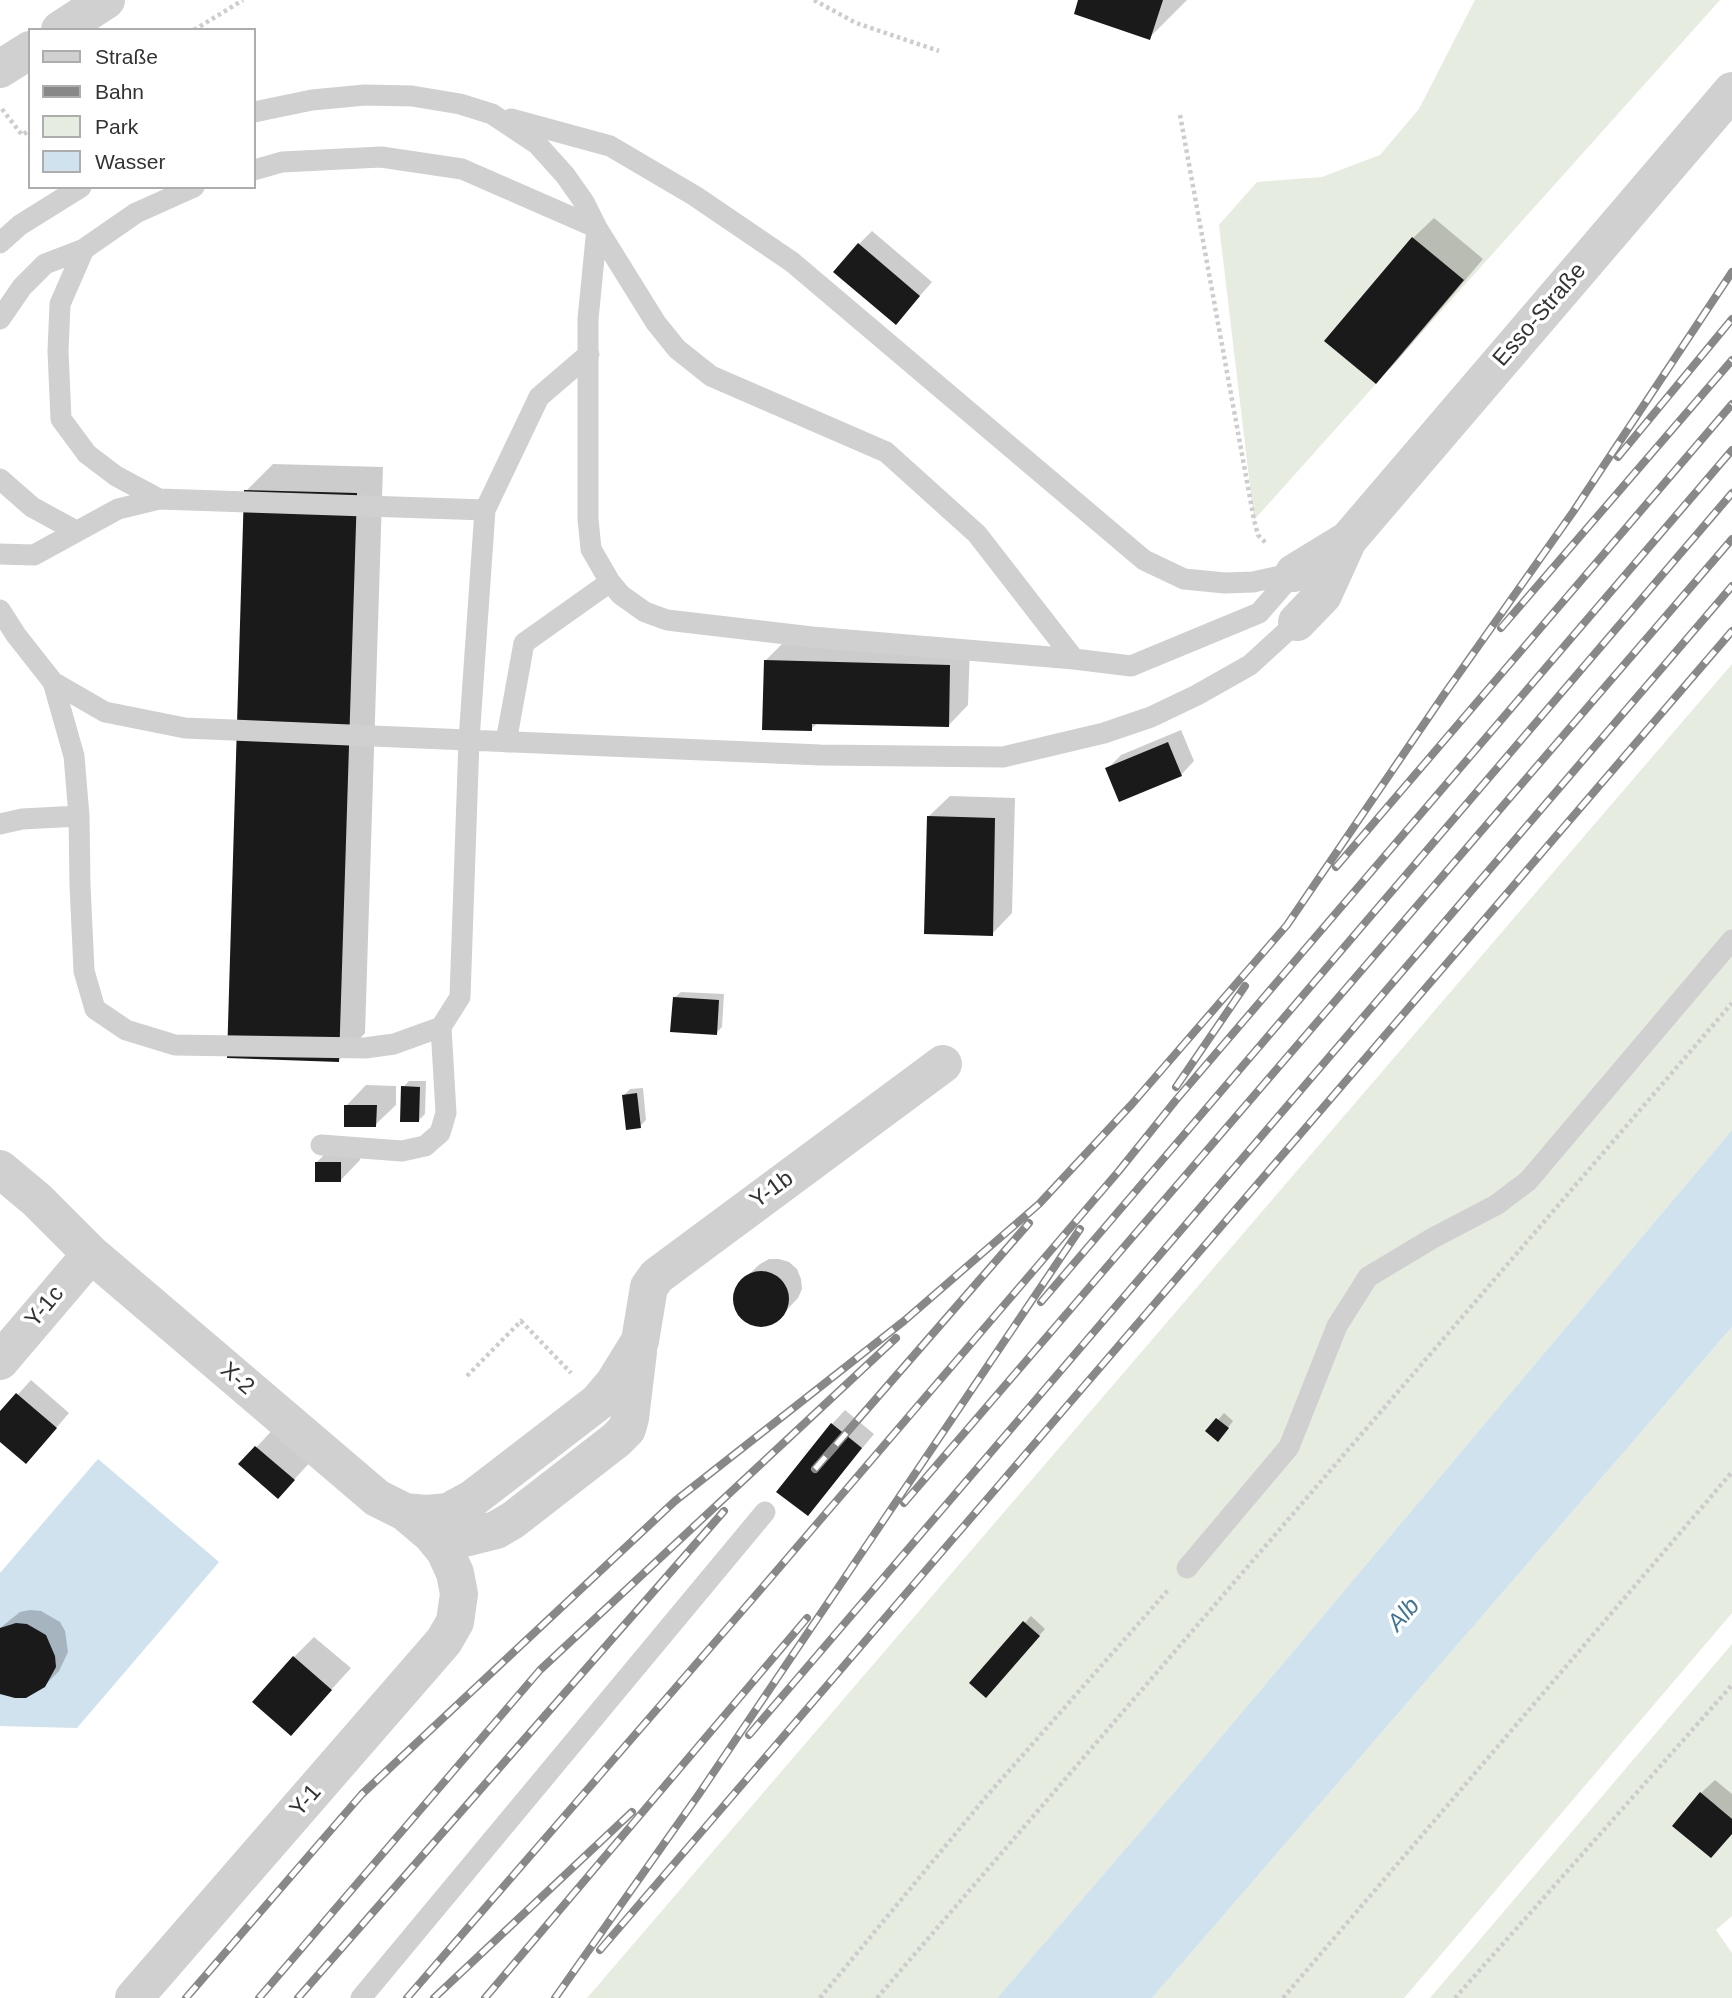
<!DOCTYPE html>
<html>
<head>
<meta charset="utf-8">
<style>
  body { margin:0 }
  #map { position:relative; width:1732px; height:1998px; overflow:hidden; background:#fff; font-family:Helvetica,sans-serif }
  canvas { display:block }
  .legend { position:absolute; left:28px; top:28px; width:228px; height:161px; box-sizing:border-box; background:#fff; border:2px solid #adadad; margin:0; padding:9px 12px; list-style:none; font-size:21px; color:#333 }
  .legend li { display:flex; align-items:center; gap:14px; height:35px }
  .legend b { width:35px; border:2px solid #adadad }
</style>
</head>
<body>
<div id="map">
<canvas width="1732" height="1998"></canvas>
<ul class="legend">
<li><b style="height:9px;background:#d0d0d0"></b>Straße</li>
<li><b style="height:9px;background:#888"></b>Bahn</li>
<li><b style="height:19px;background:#e6ecdf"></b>Park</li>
<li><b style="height:19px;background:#cfe2ee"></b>Wasser</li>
</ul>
</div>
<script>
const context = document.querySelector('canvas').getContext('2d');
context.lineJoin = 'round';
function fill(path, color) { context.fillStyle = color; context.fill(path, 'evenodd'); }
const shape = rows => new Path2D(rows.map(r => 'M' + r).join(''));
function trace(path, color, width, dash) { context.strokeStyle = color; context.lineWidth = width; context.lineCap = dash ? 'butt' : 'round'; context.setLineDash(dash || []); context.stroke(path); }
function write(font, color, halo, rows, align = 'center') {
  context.font = font + ' Helvetica,sans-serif'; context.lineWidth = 7; context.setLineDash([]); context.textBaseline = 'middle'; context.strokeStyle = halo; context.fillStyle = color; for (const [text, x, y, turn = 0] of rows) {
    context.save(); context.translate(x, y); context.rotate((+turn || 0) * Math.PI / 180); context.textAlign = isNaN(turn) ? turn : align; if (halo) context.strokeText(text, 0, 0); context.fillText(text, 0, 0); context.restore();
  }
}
const green = shape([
  [1475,0,1720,0,1254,520,1219,225,1257,182,1322,177,1380,155,1419,109],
  [1732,664,1732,1130,1195,1768,997,1998,587,1998],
  [1732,1327,1732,1613,1404,1998,1152,1998],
  [1732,1644,1732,1916,1716,1930,1732,1953,1732,1998,1430,1998]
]);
const water = shape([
  [1732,1130,1732,1327,1152,1998,997,1998,1195,1768],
  [98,1459,219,1562,77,1728,0,1726,0,1573]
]);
const shadow = shape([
  [1080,0,1187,0,1149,38],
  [1434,218,1483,259,1396,362,1376,382,1327,340,1413,238],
  [872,231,932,282,896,323,859,244],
  [273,464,383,467,365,1033,339,1060,246,491],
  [786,640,970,645,968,705,948,726,818,723,811,729,766,660],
  [1181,730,1194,761,1181,775,1107,769,1121,755],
  [950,796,1015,798,1012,913,992,934,929,816],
  [681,992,724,994,722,1027,716,1033,674,998],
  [409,1081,426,1081,425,1114,418,1121,403,1087],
  [366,1085,396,1086,396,1105,375,1125,346,1106],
  [643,1088,646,1120,640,1126,624,1095,630,1089],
  [337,1142,361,1142,360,1160,340,1181,317,1162],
  [769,1259,779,1259,789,1262,797,1269,801,1279,802,1289,798,1298,777,1320,767,1325,756,1325,747,1322,739,1315,735,1305,735,1295,738,1286,745,1278,760,1264],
  [31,1380,69,1413,39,1448,0,1440,0,1414],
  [845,1410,874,1434,808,1514,832,1424],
  [1224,1413,1233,1421,1224,1433,1218,1420],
  [276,1426,314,1458,278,1497,241,1464],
  [30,1610,41,1611,60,1622,65,1631,68,1652,59,1671,44,1686,0,1691,0,1628,20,1612],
  [1031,1616,1045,1629,992,1689,972,1683],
  [314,1637,351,1668,291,1734,294,1657],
  [1715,1780,1732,1794,1732,1834,1711,1856,1701,1793]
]);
const building = shape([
  [1078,0,1163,0,1150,40,1074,14],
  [1412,237,1464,280,1376,384,1324,341],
  [858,243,920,296,896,325,833,272],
  [244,490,357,493,339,1062,227,1058],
  [764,660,950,665,949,727,812,724,812,731,762,730],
  [1168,742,1182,776,1119,802,1105,768],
  [927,816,995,818,993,936,924,934],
  [673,997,719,1000,717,1035,670,1032],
  [401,1086,420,1087,419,1122,400,1122],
  [637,1093,641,1128,626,1130,622,1095],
  [344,1105,377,1105,376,1127,344,1127],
  [315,1162,341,1162,341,1182,315,1182],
  '733 1299a28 28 0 1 1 56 0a28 28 0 1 1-56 0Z',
  [16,1393,57,1428,26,1464,0,1442,0,1411],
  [1216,1418,1229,1428,1218,1442,1205,1431],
  [831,1423,862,1448,808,1516,776,1492],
  [255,1446,295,1480,278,1499,238,1464],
  [1023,1621,1040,1636,986,1698,969,1683],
  [16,1623,27,1624,46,1635,55,1656,56,1667,45,1687,26,1698,15,1698,0,1694,0,1628],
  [293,1656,332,1690,291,1736,252,1702],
  [1700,1792,1732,1819,1732,1834,1711,1858,1672,1826]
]);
const path = shape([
  [814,0,856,23,939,51],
  [194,30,243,0],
  [2,109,22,135,30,130],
  [1180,115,1254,520,1258,535,1267,544],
  [467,1376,521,1321,571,1373],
  [820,1998,985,1798,1168,1590],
  [877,1998,1732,1003],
  [1283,1998,1732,1472],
  [1455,1998,1732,1685]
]);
const service = shape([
  [254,112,312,100,365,95,412,96,460,104,492,114,537,144,565,175,584,202,597,228,588,319,588,519,591,549,610,582,621,595,645,612,667,620,812,637,1074,659,1131,666,1259,613,1294,573],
  [511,119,610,146,695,196,792,262,1144,560,1184,579,1225,583,1253,582,1294,573],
  [254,170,282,162,381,157,462,169,597,228,656,323,677,349,711,376,886,452,977,534,1074,659],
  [0,243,20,225,81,187],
  [84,249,60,304,58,351,61,419,87,454,116,476,159,499],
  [0,319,22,287,45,264,84,249,136,213,194,187],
  [0,479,32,507,76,531],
  [0,554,34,555,118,509,159,499,485,510],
  [0,610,16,635,53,682,105,712,185,728,820,755,1003,757,1104,733,1151,717,1197,695,1250,665,1297,622],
  [53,682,74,756,79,816,80,885,84,971,95,1009,126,1030,175,1045,365,1048,394,1044,441,1027,460,997,469,740,485,510,539,397,589,354],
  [506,742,524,643,610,582],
  [0,824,22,819,79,816],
  [321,1145,402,1151,425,1146,440,1133,446,1113,441,1027],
  [1187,1568,1289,1447,1337,1326,1368,1277,1433,1238,1496,1205,1528,1181,1732,940],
  [361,1998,765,1512]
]);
const minor = shape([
  [60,30,106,0],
  [0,69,30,50],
  [1294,573,1348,540],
  [1297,622,1323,595,1348,540,1732,91],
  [0,1169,37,1200,91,1254,377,1498,405,1512,431,1534,445,1551,455,1573,459,1594,455,1622,444,1641,134,1998],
  [0,1361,91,1254],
  [405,1512,426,1514,448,1512,472,1499,598,1402,614,1383,640,1341,649,1287,657,1276,943,1064],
  [431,1534,464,1538,496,1530,513,1520,616,1440,627,1429,630,1418,638,1352]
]);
const rail = shape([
  [1618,457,1732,319],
  [1501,628,1732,360],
  [1336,867,1732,404],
  [1176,1087,1245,986],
  [1041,1302,1732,493],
  [815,1469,1029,1223],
  [904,1503,1732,539],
  [749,1735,1732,586],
  [600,1950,1732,631],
  [186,1998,362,1794,675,1501,904,1321,1039,1204,1132,1104,1287,925,1443,696,1573,512,1732,272],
  [259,1998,540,1670,896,1338],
  [298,1998,724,1511],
  [407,1998,755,1596,1118,1172,1176,1100,1732,450],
  [434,1998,632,1812],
  [485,1998,807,1618],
  [555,1998,699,1794,1080,1229]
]);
const streetNames = [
  ["Esso-Straße",1540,315,-49],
  ["Y-1b",772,1190,-36],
  ["Y-1c",45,1307,-50],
  ["X-2",237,1379,40],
  ["Y-1",306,1801,-49]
];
const waterNames = [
  ["Alb",1404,1615,-49]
];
fill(green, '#e6ecdf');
fill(water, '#cfe2ee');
fill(shadow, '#0003');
fill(building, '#1a1a1a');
trace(path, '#cdcdcd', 4.5, [3.5, 3.5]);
trace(service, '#d0d0d0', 21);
trace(minor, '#d0d0d0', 38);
trace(rail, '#888', 8);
trace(rail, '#fff', 5, [16]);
write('23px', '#333', '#fff', streetNames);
write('italic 24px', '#3f7597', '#fff', waterNames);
</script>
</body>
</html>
